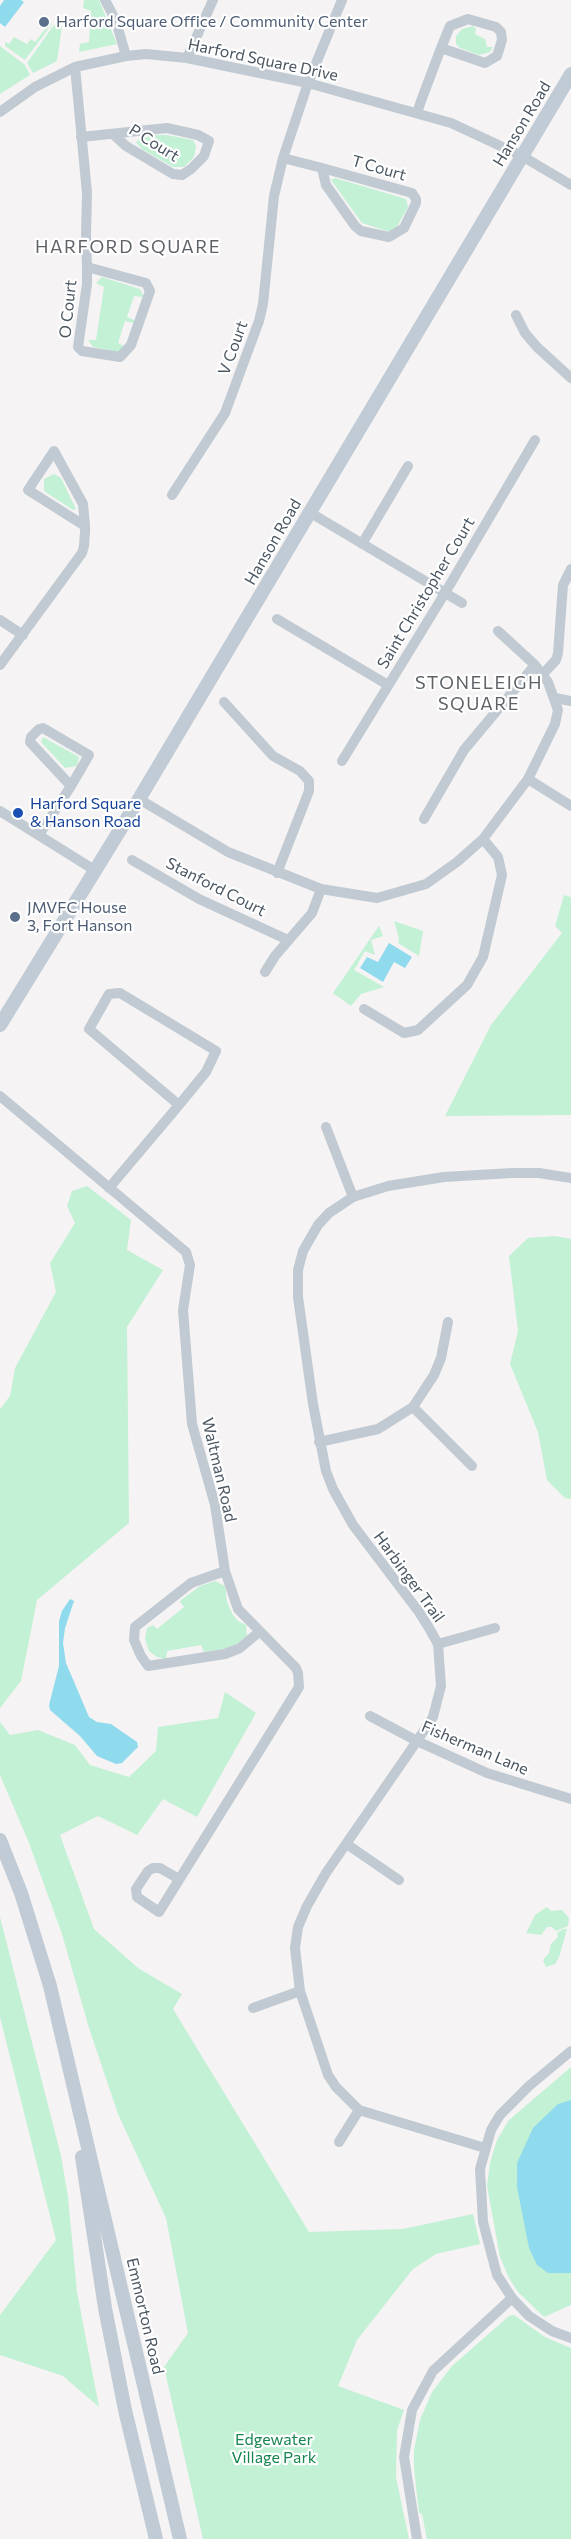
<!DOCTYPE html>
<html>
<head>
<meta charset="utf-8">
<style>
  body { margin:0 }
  canvas { display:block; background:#f5f3f3 }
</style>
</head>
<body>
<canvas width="571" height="2539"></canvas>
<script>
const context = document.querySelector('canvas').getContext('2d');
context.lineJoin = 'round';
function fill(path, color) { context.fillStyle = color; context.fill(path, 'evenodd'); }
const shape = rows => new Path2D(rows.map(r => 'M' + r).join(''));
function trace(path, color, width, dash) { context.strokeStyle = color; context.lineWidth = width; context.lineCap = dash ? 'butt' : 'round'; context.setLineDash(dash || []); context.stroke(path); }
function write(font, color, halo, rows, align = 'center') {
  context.font = font + ' Commissioner,sans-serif'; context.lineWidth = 4.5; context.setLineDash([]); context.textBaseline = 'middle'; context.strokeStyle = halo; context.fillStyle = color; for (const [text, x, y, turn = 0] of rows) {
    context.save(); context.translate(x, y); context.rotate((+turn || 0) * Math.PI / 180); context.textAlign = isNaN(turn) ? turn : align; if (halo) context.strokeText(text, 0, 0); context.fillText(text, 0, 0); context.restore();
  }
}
const green = shape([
  [84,0,99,0,117,44,79,52,80,44,89,42,91,11,83,8],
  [50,23,52,24,25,60,5,46,5,42,9,44,14,37,27,44,31,39,35,42],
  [54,25,62,26,57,61,33,73,27,63],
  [473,26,476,29,475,34,485,39,487,47,493,47,490,52,479,55,460,48,456,44,456,36,462,29],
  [0,46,25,65,30,75,0,94],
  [154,135,167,135,193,140,196,146,194,157,184,167,173,167,142,149,136,142,139,139],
  [335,178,406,199,408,207,395,230,390,232,362,223,331,180],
  [102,277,140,289,144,297,134,296,127,317,134,320,134,323,125,321,118,343,124,346,118,352,93,347,88,340,96,340,104,287,96,283],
  [54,474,61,478,76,509,73,510,44,491,44,479],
  [43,737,79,757,77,766,65,768,41,742],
  [564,895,571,897,571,1115,445,1116,491,1025,562,933,555,926],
  [394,921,423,931,419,956,398,943,399,938],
  [379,926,383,936,371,940,375,955,365,951,354,970,384,987,361,994,351,1006,333,993],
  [87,1186,131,1220,127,1250,163,1270,127,1327,129,1523,37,1600,21,1681,0,1708,0,1409,10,1396,15,1368,56,1292,50,1263,75,1223,67,1206,72,1191],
  [555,1236,571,1239,571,1499,565,1498,547,1480,538,1432,510,1364,518,1331,509,1256,528,1238],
  [215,1581,225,1586,227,1602,233,1615,238,1621,246,1625,247,1638,226,1649,204,1652,201,1645,167,1651,166,1659,157,1657,149,1651,145,1639,147,1628,153,1625,157,1629,184,1607,180,1602,181,1600,200,1586],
  [225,1692,256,1713,197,1817,163,1799,137,1835,98,1816,60,1835,94,1929,138,1968,182,1994,173,2009,309,2232,403,2229,473,2214,480,2244,436,2254,413,2269,357,2340,338,2386,404,2410,397,2430,396,2477,409,2539,203,2539,164,2367,188,2333,166,2218,118,2114,89,2028,62,1934,29,1843,0,1775,0,1722,10,1735,38,1730,75,1745,90,1765,129,1777,156,1751,158,1727,218,1718],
  [547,1907,551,1911,562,1910,569,1918,568,1926,556,1931,552,1927,547,1927,541,1935,526,1933,535,1915],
  [0,1917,61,2156,68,2197,77,2292,99,2407,63,2376,0,2355,0,2315,56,2240,0,2017],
  [563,1929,567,1929,559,1957,555,1964,546,1967,543,1960,549,1953,551,1944,558,1937,557,1933],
  [571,2067,571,2305,544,2317,518,2292,509,2278,500,2257,487,2186,490,2163,497,2140,509,2120],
  [514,2315,545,2337,571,2348,571,2539,427,2539,422,2514,419,2513,414,2469,414,2450,420,2420,432,2392,452,2366,509,2316]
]);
const water = shape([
  [4,0,21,0,24,2,5,27,0,23,0,6],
  [389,943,412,957,405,968,394,962,383,982,360,968,367,957,378,962],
  [70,1599,74,1601,65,1628,63,1643,66,1663,89,1717,97,1722,111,1724,137,1742,138,1747,122,1763,116,1764,97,1756,80,1736,50,1710,49,1705,59,1666,59,1621,62,1611],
  [571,2100,571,2273,548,2273,537,2265,529,2248,517,2187,517,2163,533,2128,558,2104]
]);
const street = shape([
  [105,0,116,21,126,56],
  [187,58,213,0],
  [75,67,87,193,86,235,87,267,87,284,78,347,82,351,120,357,131,345,150,291,146,283,87,267],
  [0,112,35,87,75,67,126,56,146,54,187,58,308,83,451,123,522,156,571,185],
  [417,113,421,101,441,48,450,26,468,19,496,27,501,32,502,40,497,56,485,63,441,48],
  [81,137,167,128,198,135,209,141,204,156,191,169,182,175,173,174,126,146,113,134],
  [283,158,322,168,412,193,416,199,416,203,404,228,389,237,361,231,355,226,326,185,322,168],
  [516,315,525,333,537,347,571,378],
  [172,495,225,413,259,321,263,304,274,196,283,158,308,83,342,0],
  [309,512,462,603],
  [362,544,408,466],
  [277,619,388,685],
  [0,620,23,635],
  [0,665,82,553,84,546,85,532,85,526,83,504,54,451,28,490,85,526],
  [543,674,556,660,558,653,563,585,571,569],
  [555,698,571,701],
  [224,702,273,756,300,771,309,781,309,791,277,873],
  [342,761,445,593,535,440],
  [528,779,571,806],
  [139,799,228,852,321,889,377,898,426,884,457,862,483,839,528,779,555,724,558,710,548,682,535,665,498,631],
  [0,811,96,871],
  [424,819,464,750,535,665],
  [39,835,71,786,89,755,43,728,39,729,31,737,30,742,71,786],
  [132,860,199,899,288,940],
  [265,972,275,956,312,913,321,889],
  [364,1009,404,1033,418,1030,467,985,483,957,502,875,498,857,483,839],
  [0,1096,186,1252,190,1265,183,1310,192,1424,215,1505,225,1571,238,1609,296,1668,298,1673,299,1687,159,1912,137,1897,136,1889,148,1871,153,1868,160,1868,179,1879],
  [326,1127,353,1197],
  [109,1188,179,1105,206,1072,216,1051,120,993,109,994,89,1029,179,1105],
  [413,1407,472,1466],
  [319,1442,378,1429,413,1407,434,1375,441,1358,448,1322],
  [225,1571,191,1583,135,1627,134,1640,141,1656,148,1666,225,1654,240,1648,259,1632],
  [438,1644,495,1628],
  [370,1716,417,1741,487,1773,571,1799],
  [348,1845,399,1880],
  [253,2008,300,1991],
  [571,2051,529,2086,500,2115,491,2130,480,2169,483,2222,497,2275,512,2298,529,2316,552,2331,571,2338],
  [339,2142,359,2110],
  [485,2148,359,2110,336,2087,328,2075,300,1991,295,1948,298,1927,307,1906,326,1873,417,1741,433,1717,441,1686,438,1644,429,1628,419,1612,353,1525,333,1489,326,1471,313,1404,298,1297,298,1270,303,1251,318,1225,329,1213,353,1197,388,1186,444,1177,512,1173,539,1173,571,1178],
  [417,2539,404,2457,412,2410,433,2371,512,2298]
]);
const secondary = shape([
  [0,1025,139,799,571,74],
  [0,1840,21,1893,50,1986,180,2539],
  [82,2157,105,2308,125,2410,156,2539]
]);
const markers = [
  [44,22,6,"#5c6f8a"],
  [18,813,6,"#1a4fb4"],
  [15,917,6,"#5c6f8a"]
];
const serviceNames = [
  ["Harford Square Office / Community Center",56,22],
  ["JMVFC House",27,908],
  ["3, Fort Hanson",27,926]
];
const streetNames = [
  ["Harford Square Drive",263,60,12],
  ["Hanson Road",522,124,-59],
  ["P Court",154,143,32],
  ["T Court",379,168,16],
  ["O Court",68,309,-84],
  ["V Court",233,348,-70],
  ["Hanson Road",273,542,-60],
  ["Saint Christopher Court",426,593,-59],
  ["Stanford Court",216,887,27],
  ["Waltman Road",219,1470,77],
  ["Harbinger Trail",409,1577,54],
  ["Fisherman Lane",475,1748,23],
  ["Emmorton Road",145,2316,77]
];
const transitNames = [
  ["Harford Square",30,804],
  ["& Hanson Road",30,822]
];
const parkNames = [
  ["Edgewater",274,2440],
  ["Village Park",274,2458]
];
const neighbourhoodNames = [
  ["HARFORD SQUARE",128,247],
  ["STONELEIGH",479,683],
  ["SQUARE",479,704]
];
fill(green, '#c3f1d5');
fill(water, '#90daee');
trace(street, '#c1cad2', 10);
trace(secondary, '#c1cbd6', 14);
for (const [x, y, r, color] of markers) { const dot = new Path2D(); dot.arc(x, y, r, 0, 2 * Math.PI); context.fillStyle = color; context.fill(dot); trace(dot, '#fff', 2); }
write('16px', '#4e5e75', '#fff', serviceNames, 'left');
write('16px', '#4a5661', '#fff', streetNames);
write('16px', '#164399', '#fff', transitNames, 'left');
write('16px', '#17864f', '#fff', parkNames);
context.letterSpacing = '1.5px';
write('18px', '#5f6368', '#fff', neighbourhoodNames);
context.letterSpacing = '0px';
</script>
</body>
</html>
